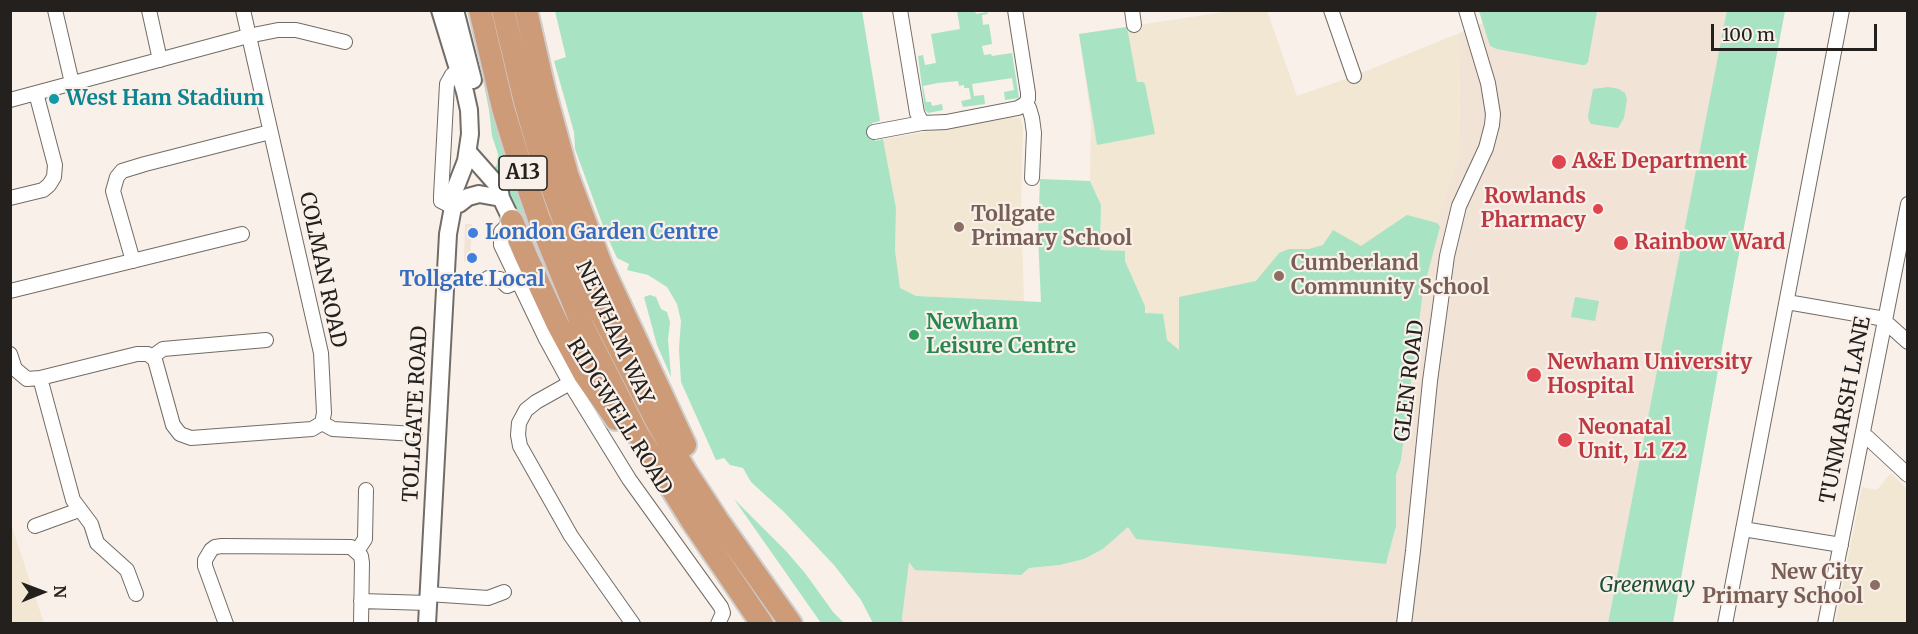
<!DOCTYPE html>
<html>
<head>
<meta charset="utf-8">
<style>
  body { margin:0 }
  #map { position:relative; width:1918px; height:634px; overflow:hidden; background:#f8f0e9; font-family:Merriweather,serif }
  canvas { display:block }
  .frame { position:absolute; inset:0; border:12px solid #23201e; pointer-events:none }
  .north { position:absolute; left:12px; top:562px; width:60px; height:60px; -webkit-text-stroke:4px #f8f0e9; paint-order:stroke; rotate:89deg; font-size:16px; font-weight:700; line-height:24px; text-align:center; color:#23201e }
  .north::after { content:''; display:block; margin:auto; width:21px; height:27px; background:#23201e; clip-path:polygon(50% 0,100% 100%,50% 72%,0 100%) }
  .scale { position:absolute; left:1711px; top:24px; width:166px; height:27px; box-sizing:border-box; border:3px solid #23201e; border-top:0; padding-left:8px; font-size:18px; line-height:21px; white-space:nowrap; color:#23201e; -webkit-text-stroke:4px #f8f0e9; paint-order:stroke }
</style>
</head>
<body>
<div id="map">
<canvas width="1918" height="634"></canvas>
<div class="frame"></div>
<div class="north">N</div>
<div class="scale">100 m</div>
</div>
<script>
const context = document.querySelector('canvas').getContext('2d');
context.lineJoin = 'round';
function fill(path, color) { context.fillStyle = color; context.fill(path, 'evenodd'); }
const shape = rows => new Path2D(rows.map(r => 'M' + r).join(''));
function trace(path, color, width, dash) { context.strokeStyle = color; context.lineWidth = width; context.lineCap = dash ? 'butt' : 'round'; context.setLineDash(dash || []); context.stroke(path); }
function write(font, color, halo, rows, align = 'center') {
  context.font = font + ' Merriweather,serif'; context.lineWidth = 4.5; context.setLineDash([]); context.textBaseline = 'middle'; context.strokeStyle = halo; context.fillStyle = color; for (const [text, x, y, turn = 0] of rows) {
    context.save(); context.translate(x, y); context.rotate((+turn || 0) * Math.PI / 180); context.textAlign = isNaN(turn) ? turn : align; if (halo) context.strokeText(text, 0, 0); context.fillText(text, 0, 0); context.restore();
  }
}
const built = shape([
  [1479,11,1727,11,1608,623,903,624,902,618,908,562,1029,568,1060,565,1084,559,1103,549,1128,526,1136,539,1386,564,1396,526,1396,475,1401,460,1423,291,1439,227,1437,223,1446,191,1459,158,1460,43,1457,34,1483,23],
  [465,224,472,224,470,262,464,262]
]);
const education = shape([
  [1231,11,1267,11,1297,96,1354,76,1457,34,1460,43,1459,158,1446,191,1437,223,1440,227,1423,291,1401,460,1396,475,1396,526,1386,564,1136,539,1159,442,1145,306,1125,261,1100,250,1101,205,1090,181,1091,118,1079,34],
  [1009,118,1020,118,1023,126,1021,208,1024,302,916,296,888,296,895,251,896,208,883,139],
  [1891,473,1907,489,1907,623,1835,624,1862,487,1877,490],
  [10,521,44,623,11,623]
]);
const green = shape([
  [1727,10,1785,11,1737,264,1673,623,1608,623],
  [555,11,862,11,880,121,872,123,874,136,875,141,883,139,896,208,895,251,900,288,916,296,1041,302,1038,236,1040,179,1090,181,1101,205,1100,250,1125,251,1125,261,1145,306,1145,313,1163,314,1167,340,1179,350,1179,297,1256,281,1279,253,1289,249,1309,249,1323,245,1333,230,1361,246,1407,215,1437,223,1440,227,1423,291,1401,460,1396,475,1396,526,1386,564,1136,539,1128,527,1103,549,1084,559,1060,565,1029,568,1021,575,915,570,909,562,902,618,903,623,873,623,861,600,834,565,784,512,751,482,743,468,730,465,724,458,716,460,681,382,679,349,681,321,677,304,667,287,648,275,627,270,629,264,617,258,606,234,575,149,574,132,554,61,566,57],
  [957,11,975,11,976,14,987,12,988,14,982,15,983,25,989,24,992,44,982,46,984,55,991,54,992,56,1012,53,1019,98,1005,100,1004,92,1014,90,1012,78,972,84,974,96,984,95,985,104,963,107,961,101,971,99,969,88,964,88,964,85,959,86,958,81,938,83,923,86,926,102,931,102,932,106,942,104,943,110,928,113,925,110,918,56,923,55,925,65,936,63,931,34,960,29],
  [1479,11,1597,11,1588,62,1585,65,1582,65,1497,49,1490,46],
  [1127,27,1137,82,1143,82,1145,84,1155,134,1097,145,1079,34],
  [478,54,509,168,528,223,577,341,493,171,497,164,498,154,492,136,489,110],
  [1608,87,1619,89,1625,93,1627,99,1624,118,1618,128,1591,124,1589,121,1588,116,1593,89],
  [650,295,656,297,661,309,667,312,670,322,668,339,671,377,657,345,644,297],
  [1575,297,1599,301,1595,321,1571,317],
  [734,499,786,551,805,573,833,612,844,623,821,623]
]);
const minor = shape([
  [55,10,72,83],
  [149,10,160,60],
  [243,10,321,353,324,413,322,423],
  [900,10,917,113,922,123],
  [1015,10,1028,93,1028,99,1025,104],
  [1132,10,1134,25],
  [1331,10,1354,76],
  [10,100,248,36,278,30,296,30,345,42],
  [1025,104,1029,108,1032,118,1034,133,1032,178],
  [874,132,922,123,946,122,1018,108,1025,104],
  [10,198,43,190,49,185,54,177,55,165,36,93],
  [453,207,441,201,441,196,447,84,452,75,460,70],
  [512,221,501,232,501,245,546,339,570,383,629,479,721,607,723,613,718,624],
  [133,261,113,191,117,177,122,171,145,164,270,132],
  [488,278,500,279,507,286,519,281],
  [10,291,242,234],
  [1787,302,1885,319],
  [1884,324,1889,325,1908,342],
  [10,354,15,369,27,379,40,378,137,354,148,354,155,360,173,425,180,434,191,438,312,429,322,423],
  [152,357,163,349,266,340],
  [40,378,73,500,91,524,97,543,127,570,136,594],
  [570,383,536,402,526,410,519,423,518,435,520,446,571,536,633,624],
  [322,423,333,429,415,434],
  [1862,436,1867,437,1908,475],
  [35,526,79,510],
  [1743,529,1841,545],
  [357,551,365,539,366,490],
  [428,594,488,598,504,592],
  [361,601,428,603],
  [226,624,205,566,205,560,211,550,215,547,222,546,351,547,361,556,362,563,361,624],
  [1404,624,1413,551,1430,381,1447,256,1459,206,1486,148,1492,125,1493,114,1488,83,1466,10],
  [1725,624,1842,10],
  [1825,624,1908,204]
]);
const tertiary = shape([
  [455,10,473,80],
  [468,152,499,187,501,198,512,221],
  [459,204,468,197,479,194,501,198],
  [427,624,448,234,453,207,450,202,466,161,470,134,469,110,465,92,440,10]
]);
const trunk = shape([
  [480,10,503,108,520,164,539,219,584,329,637,433,692,521,762,624],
  [503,10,525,102,541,157,580,265,604,319,657,422,686,472,718,521,791,624],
  [526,10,545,93,567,174,602,267,685,445],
  [512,221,526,256,557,323,585,375,616,419]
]);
const markers = [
  [54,99,6,"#0f9aa8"],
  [1559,162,8,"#e0444e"],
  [1598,209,6,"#e0444e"],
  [959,227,6,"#8d6e63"],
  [473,233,6,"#3f7fe0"],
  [1621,243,8,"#e0444e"],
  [472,258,6,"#3f7fe0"],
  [1279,276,6,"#8d6e63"],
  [914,335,6,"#2e9e5b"],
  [1534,375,8,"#e0444e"],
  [1565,440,8,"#e0444e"],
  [1875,585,6,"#8d6e63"]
];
const shields = [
  [523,173,48]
];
const shieldNames = [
  ["A13",523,173]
];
const cultureNames = [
  ["West Ham Stadium",66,99]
];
const healthNames = [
  ["A&E Department",1572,162],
  ["Rowlands",1586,197,"right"],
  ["Pharmacy",1586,221,"right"],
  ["Rainbow Ward",1634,243],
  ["Newham University",1547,363],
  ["Hospital",1547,387],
  ["Neonatal",1578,428],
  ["Unit, L1 Z2",1578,452]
];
const educationNames = [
  ["Tollgate",971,215],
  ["Primary School",971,239],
  ["Cumberland",1291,264],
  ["Community School",1291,288],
  ["New City",1863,573,"right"],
  ["Primary School",1863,597,"right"]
];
const shopNames = [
  ["London Garden Centre",485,233],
  ["Tollgate Local",472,280,"center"]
];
const streetNames = [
  ["COLMAN ROAD",322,270,78],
  ["NEWHAM WAY",614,333,65],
  ["GLEN ROAD",1410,381,-83],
  ["TUNMARSH LANE",1846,410,-79],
  ["TOLLGATE ROAD",416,414,-87],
  ["RIDGWELL ROAD",619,417,58]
];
const leisureNames = [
  ["Newham",926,323],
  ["Leisure Centre",926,347]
];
const parkNames = [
  ["Greenway",1647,586]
];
fill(built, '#f1e4d7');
fill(education, '#f1e7d2');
fill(green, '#a8e3c4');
trace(minor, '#726c66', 16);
trace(tertiary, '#726c66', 20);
trace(trunk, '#cfcece', 26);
trace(minor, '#fff', 14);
trace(tertiary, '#fff', 16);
trace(trunk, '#ce9b78', 22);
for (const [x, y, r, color] of markers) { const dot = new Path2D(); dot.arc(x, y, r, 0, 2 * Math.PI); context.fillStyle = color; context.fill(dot); trace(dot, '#f8f0e9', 2); }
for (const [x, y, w] of shields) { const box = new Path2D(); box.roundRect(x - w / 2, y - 17, w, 34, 4.5); context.fillStyle = '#f8f0e9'; context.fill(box); trace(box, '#23201e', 1.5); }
write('bold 20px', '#23201e', null, shieldNames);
write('bold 21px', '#0d838f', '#f8f0e9', cultureNames, 'left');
write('bold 21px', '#be3a42', '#f8f0e9', healthNames, 'left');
write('bold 21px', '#785e54', '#f8f0e9', educationNames, 'left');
write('bold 21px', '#366cbe', '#f8f0e9', shopNames, 'left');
write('21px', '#23201e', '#f8f0e9', streetNames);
write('bold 21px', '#27864d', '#f8f0e9', leisureNames, 'left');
write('italic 21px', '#1c5039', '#f8f0e9', parkNames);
</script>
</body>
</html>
